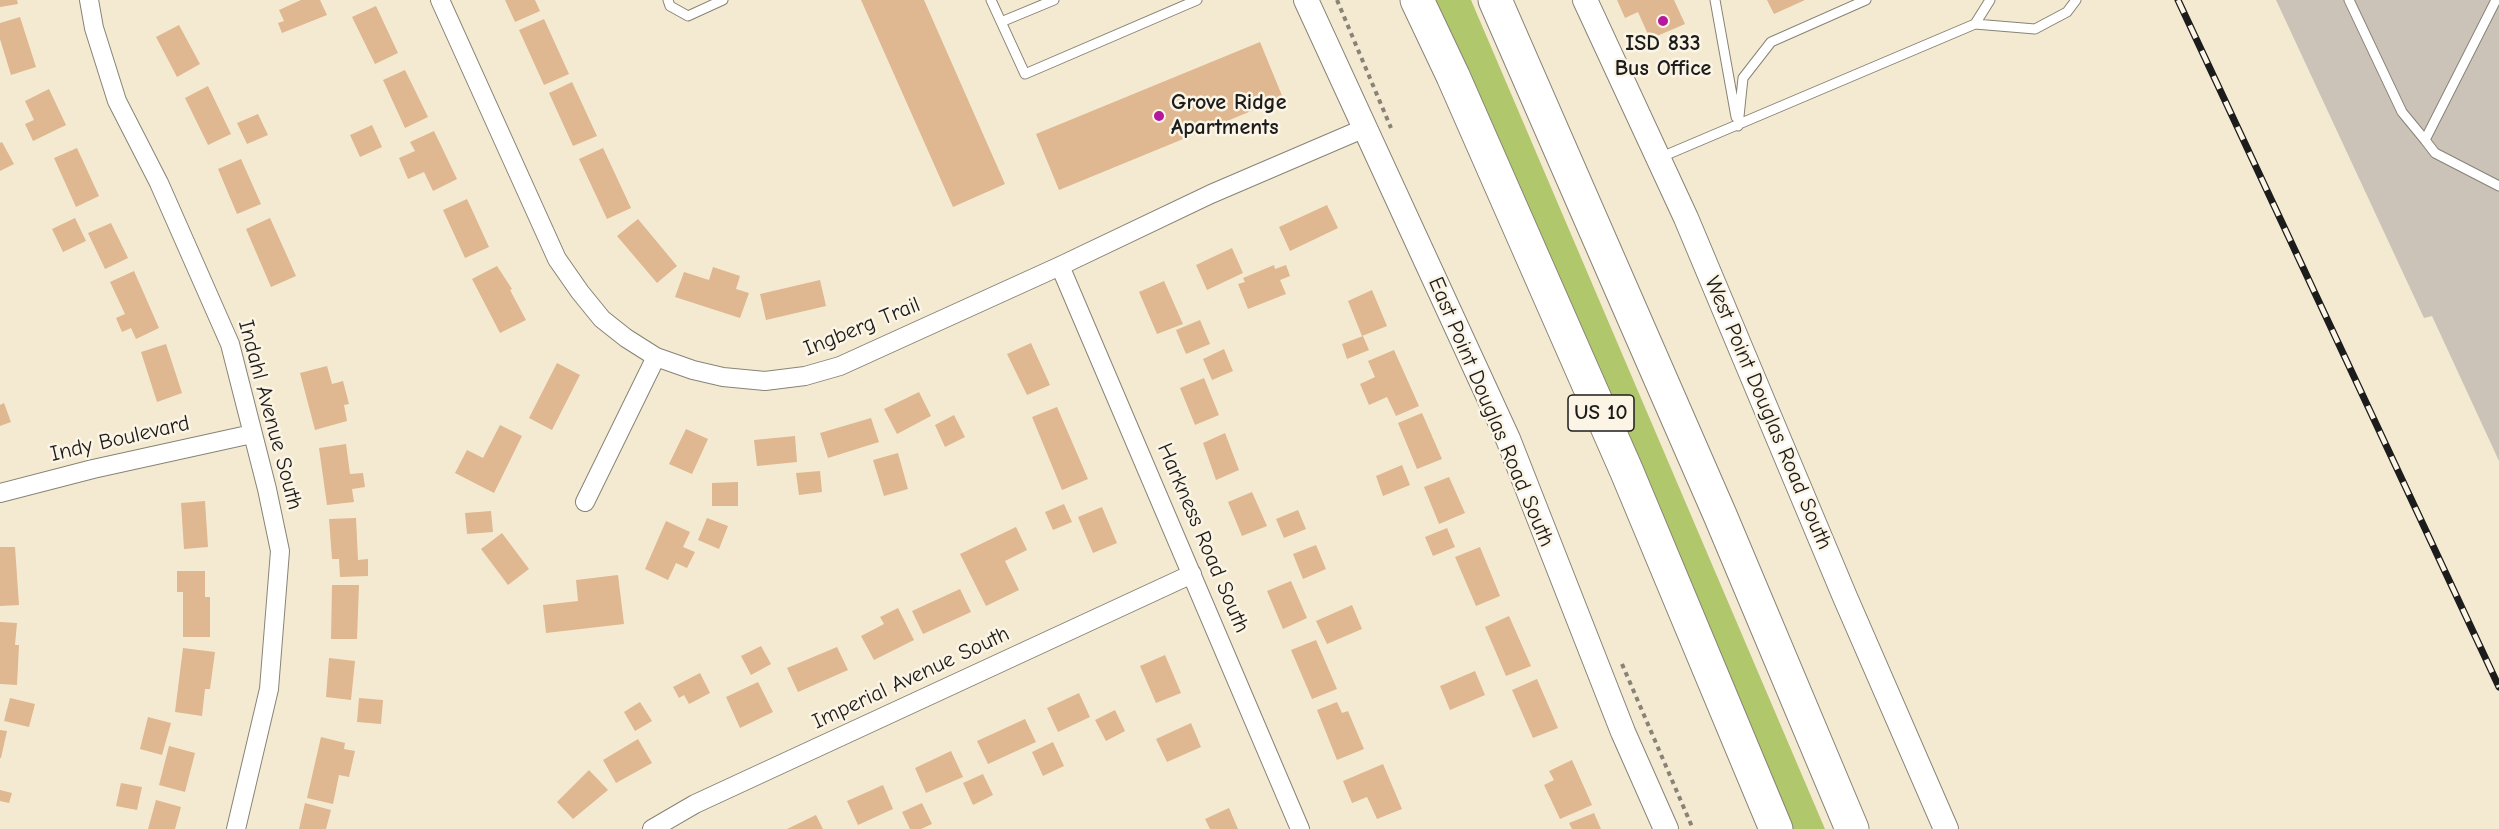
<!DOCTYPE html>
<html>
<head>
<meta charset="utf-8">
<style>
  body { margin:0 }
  canvas { display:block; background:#f4ead1 }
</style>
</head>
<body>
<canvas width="2499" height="829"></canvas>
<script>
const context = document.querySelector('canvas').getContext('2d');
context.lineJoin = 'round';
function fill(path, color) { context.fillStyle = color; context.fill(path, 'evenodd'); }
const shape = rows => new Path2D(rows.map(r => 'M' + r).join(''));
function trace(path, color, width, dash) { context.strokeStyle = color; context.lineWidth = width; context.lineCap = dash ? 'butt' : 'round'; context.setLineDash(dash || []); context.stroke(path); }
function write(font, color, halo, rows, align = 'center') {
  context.font = font + ' "Comic Neue",sans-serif'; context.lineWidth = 5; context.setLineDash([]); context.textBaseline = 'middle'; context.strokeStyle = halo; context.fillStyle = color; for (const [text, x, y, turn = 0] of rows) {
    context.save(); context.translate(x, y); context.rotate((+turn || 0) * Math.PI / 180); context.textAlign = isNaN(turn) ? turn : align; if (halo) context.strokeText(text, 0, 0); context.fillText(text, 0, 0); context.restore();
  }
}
const industrial = shape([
  [2276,0,2499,0,2499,461,2432,316,2424,318]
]);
const green = shape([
  [1431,0,1471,0,1825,829,1787,829]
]);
const building = shape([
  [0,0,17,0,18,4,0,7],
  [301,0,320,0,327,15,282,33,278,23,284,21,279,10],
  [505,0,535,0,540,11,515,22],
  [861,0,924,0,1005,184,953,207],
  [1617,0,1674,0,1685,24,1650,39,1638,12,1625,18],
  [1767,0,1805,0,1774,14],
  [376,6,398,53,375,64,352,17],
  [20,17,36,67,11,75,0,39,0,23],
  [544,19,569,74,544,85,519,30],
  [179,25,200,64,177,77,156,37],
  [1260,42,1283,98,1059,190,1036,134],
  [405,70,428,117,405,128,383,80],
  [572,82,597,136,573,146,549,93],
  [208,86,231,134,208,145,185,98],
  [49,89,66,125,33,141,25,124,34,120,25,101],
  [258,114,268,135,247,144,237,123],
  [372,125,382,147,360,157,350,135],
  [434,131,457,179,433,191,424,172,408,179,399,158,415,151,410,142],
  [2,142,14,164,0,171,0,143],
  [77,148,99,196,76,207,54,158],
  [603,148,631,208,607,219,579,159],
  [241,159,261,204,237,214,218,169],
  [467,199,489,247,465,258,443,210],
  [1327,205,1338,228,1290,251,1279,227],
  [75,218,86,241,63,252,52,229],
  [270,218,296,276,271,287,246,229],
  [638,219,677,266,657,283,617,236],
  [111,223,128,258,105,269,88,233],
  [1232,248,1243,273,1207,290,1196,265],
  [1274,265,1275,269,1286,265,1290,276,1280,280,1286,294,1248,309,1238,284,1245,282,1243,278],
  [497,266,512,289,510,290,526,320,500,333,472,279],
  [713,267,740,276,736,289,749,293,740,318,675,297,684,272,709,280],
  [134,271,159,328,136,339,131,328,122,332,116,318,125,314,110,282],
  [820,280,826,306,766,320,760,294],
  [1164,281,1183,324,1157,334,1139,292],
  [1372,290,1387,326,1362,336,1348,301],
  [1200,320,1210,344,1186,354,1176,330],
  [1363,336,1369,350,1347,359,1342,344],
  [1031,343,1050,385,1027,395,1007,354],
  [166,344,182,393,157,402,141,352],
  [1224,349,1233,371,1212,380,1203,359],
  [1394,350,1419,406,1396,416,1387,397,1369,405,1360,384,1375,377,1368,361],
  [557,363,580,375,552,430,529,418],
  [327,366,332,384,343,381,349,404,344,405,347,421,315,430,300,373],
  [1204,378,1219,415,1195,425,1180,388],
  [919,392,931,416,897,434,884,409],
  [4,403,11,422,0,426,0,405],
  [1057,407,1088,479,1062,490,1032,417],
  [1422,413,1442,459,1417,469,1398,423],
  [954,415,965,437,945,447,935,425],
  [871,418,879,442,828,458,820,433],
  [500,425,522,436,494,493,455,473,467,450,483,458],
  [686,429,708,439,692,474,669,464],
  [1225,433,1239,470,1216,480,1203,443],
  [795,436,797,462,757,466,754,440],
  [346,444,350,474,363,473,365,487,352,489,354,502,327,505,319,448],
  [898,453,908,489,884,496,873,460],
  [1402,465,1410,485,1383,496,1376,476],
  [820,471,822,492,799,495,796,473],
  [1449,477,1465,513,1439,524,1424,487],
  [738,482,738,506,712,506,712,483],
  [1252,492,1267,526,1242,536,1228,502],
  [205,501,208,547,184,549,181,503],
  [1064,504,1072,522,1053,530,1045,512],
  [1102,507,1117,543,1093,553,1078,517],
  [1298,510,1306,529,1284,538,1276,519],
  [491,511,493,532,467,534,465,513],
  [356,518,358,560,368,559,368,576,340,577,339,559,332,559,329,519],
  [707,518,728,526,719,549,698,540],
  [666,521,690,532,683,547,695,552,687,568,676,563,668,580,645,569],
  [1016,527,1027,550,1005,561,1019,590,986,606,960,554],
  [1447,528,1455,547,1433,556,1425,537],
  [502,533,529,569,508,585,481,549],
  [1316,545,1326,569,1303,579,1293,554],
  [0,547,15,547,19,605,0,606],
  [1480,547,1500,596,1476,606,1455,557],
  [177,571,205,571,205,597,210,597,210,637,183,637,183,592,177,592],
  [618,575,624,624,546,633,543,605,578,601,576,580],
  [1291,581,1307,618,1283,629,1267,591],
  [332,585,359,585,357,639,331,639],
  [960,589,971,612,923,634,912,611],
  [1352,605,1362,629,1327,644,1316,621],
  [898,608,914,640,874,660,861,636,884,624,880,617],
  [1509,616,1531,666,1506,676,1485,627],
  [0,622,17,623,15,645,19,645,17,685,0,684],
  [1316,640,1337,689,1312,699,1291,650],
  [761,646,771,664,751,675,741,656],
  [837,647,848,670,798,692,787,668],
  [183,648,215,652,210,689,205,689,202,716,175,712],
  [1165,655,1181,693,1156,703,1140,666],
  [329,658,355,661,351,700,326,697],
  [1475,671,1485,695,1450,710,1440,686],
  [700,673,710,693,689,704,684,695,679,698,673,687],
  [1537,679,1558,728,1533,738,1512,690],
  [758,682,773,712,740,728,726,697],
  [1079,693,1090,717,1058,732,1047,708],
  [10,698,35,704,29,727,4,721],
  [359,698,383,700,381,724,357,722],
  [640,702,652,721,635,731,624,712],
  [1337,702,1342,713,1348,711,1364,749,1337,760,1317,710],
  [1115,710,1125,731,1106,741,1095,720],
  [148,717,171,723,162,755,140,749],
  [1025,719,1036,742,988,764,977,741],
  [1191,723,1201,747,1167,762,1156,739],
  [0,730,7,731,1,758,0,758],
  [321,737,345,743,344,749,355,751,349,777,339,775,333,804,307,798],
  [638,739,652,763,616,783,603,760],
  [1053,742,1064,766,1043,776,1032,752],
  [169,746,195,753,185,792,159,785],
  [951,751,963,777,926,793,915,768],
  [1572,760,1592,805,1560,819,1544,785,1554,780,1549,771],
  [1383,764,1402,809,1377,819,1367,797,1352,803,1343,781],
  [589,770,608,790,573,819,557,802],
  [983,774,993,795,973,805,963,783],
  [121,783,142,787,137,810,116,806],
  [883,785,893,809,858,825,847,801],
  [0,790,12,793,9,803,0,801],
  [156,800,181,807,175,829,148,829],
  [305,803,331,810,326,829,299,829],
  [922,803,932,824,921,829,910,829,902,812],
  [1229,808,1238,829,1210,829,1205,819],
  [1594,813,1601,829,1572,829,1569,823],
  [816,815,823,829,787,829]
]);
const path = shape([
  [1337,0,1391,128],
  [1622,664,1693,829]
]);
const service = shape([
  [668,0,670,6,688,16,723,0],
  [991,0,1025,74,1197,0],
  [1715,0,1736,117],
  [2349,0,2402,112,2425,140,2435,153,2499,186],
  [1001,22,1054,0],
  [1975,24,2035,29,2067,12,2076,0],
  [1738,126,1743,78,1771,42,1866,0],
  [2425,140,2496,0],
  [1659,158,1975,24,1990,0]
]);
const minor = shape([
  [89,0,94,28,117,101,159,183,230,344,267,489,280,551,269,689,236,829],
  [440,0,557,259,580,292,602,319,626,338,656,357,693,370,723,377,765,381,805,376,840,366,1060,266,1211,194,1365,128],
  [1060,266,1300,829],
  [0,493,93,469,252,434],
  [585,502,656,357],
  [652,829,695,804,1192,574]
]);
const tertiary = shape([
  [1306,0,1508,439,1623,732,1666,829],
  [1585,0,1686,218,1845,597,1946,829]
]);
const motorway = shape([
  [1417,0,1453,76,1627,472,1776,829],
  [1495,0,1720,515,1852,829]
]);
const rail = shape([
  [2178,0,2499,687]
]);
const markers = [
  [1663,21,6,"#b5179e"],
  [1159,116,6,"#b5179e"]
];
const shields = [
  [1601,413,66]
];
const shieldNames = [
  ["US 10",1601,413]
];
const poiNames = [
  ["ISD 833",1663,44],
  ["Bus Office",1663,69],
  ["Grove Ridge",1171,103,"left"],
  ["Apartments",1171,128,"left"]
];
const streetNames = [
  ["Ingberg Trail",862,327,-22],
  ["East Point Douglas Road South",1491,412,67],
  ["West Point Douglas Road South",1768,413,67],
  ["Indahl Avenue South",270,415,75],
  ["Indy Boulevard",120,439,-13],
  ["Harkness Road South",1203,538,67],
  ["Imperial Avenue South",911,678,-25]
];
fill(industrial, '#cbc3b8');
fill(green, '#b1c76c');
fill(building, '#dfb790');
trace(service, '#888376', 11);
trace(minor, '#888376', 20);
trace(tertiary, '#888376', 26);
trace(motorway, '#888376', 35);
trace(path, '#888376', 4, [4.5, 4.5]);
trace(service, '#fff', 9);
trace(minor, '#fff', 18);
trace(tertiary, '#fff', 24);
trace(motorway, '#fff', 33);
trace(rail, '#1c1c1c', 7);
trace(rail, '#fcf5e5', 4.5, [14]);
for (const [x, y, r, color] of markers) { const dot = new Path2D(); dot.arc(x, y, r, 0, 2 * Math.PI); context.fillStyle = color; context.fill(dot); trace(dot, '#fcf5e5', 2); }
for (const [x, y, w] of shields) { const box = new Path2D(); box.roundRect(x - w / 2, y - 18, w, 36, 4.5); context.fillStyle = '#fcf5e5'; context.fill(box); trace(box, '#1c1c1c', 1.5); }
write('bold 21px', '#1c1c1c', null, shieldNames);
write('bold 22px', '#1c1c1c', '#fcf5e5', poiNames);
write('22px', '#1c1c1c', '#fcf5e5', streetNames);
</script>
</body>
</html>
